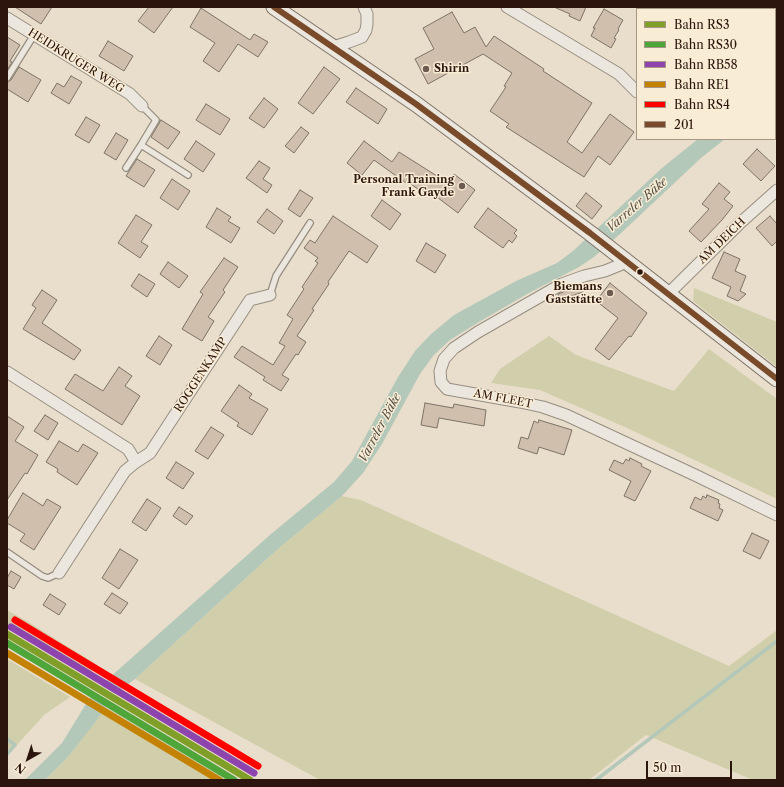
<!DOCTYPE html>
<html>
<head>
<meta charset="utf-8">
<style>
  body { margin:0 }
  #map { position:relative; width:784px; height:787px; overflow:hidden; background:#e9decb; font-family:"Libre Caslon Text",serif }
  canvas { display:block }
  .frame { position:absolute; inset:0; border:8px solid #2c150c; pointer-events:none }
  .legend { position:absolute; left:636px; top:8px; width:140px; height:132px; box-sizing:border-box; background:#f9ecd5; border:1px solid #a79685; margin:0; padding:5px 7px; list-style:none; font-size:12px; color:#2c150c }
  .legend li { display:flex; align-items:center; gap:8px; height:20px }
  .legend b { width:20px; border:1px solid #a79685 }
  .north { position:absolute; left:8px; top:739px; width:40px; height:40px; -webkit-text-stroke:3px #f9ecd5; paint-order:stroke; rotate:219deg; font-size:11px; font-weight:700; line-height:16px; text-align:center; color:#2c150c }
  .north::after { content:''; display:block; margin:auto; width:14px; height:18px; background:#2c150c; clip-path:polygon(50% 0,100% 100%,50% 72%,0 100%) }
  .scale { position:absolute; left:646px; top:761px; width:86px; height:18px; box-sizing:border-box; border:2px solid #2c150c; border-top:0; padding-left:5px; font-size:12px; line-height:14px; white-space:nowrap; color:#2c150c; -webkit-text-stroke:3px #f9ecd5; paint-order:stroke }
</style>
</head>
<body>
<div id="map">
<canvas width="784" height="787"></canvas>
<div class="frame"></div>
<ul class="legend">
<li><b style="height:5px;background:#7f9f28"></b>Bahn RS3</li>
<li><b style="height:5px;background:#4ea63b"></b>Bahn RS30</li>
<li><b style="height:5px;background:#8e44ad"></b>Bahn RB58</li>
<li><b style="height:5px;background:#c48203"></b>Bahn RE1</li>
<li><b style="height:5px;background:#f00"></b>Bahn RS4</li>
<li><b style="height:5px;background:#7a4b2a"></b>201</li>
</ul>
<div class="north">N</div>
<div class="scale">50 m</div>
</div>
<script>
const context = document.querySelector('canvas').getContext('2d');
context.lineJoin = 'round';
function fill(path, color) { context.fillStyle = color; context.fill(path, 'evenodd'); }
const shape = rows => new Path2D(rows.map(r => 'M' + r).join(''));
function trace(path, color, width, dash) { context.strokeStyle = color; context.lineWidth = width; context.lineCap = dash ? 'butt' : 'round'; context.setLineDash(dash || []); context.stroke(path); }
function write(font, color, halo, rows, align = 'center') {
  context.font = font + ' "Libre Caslon Text",serif'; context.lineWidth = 3; context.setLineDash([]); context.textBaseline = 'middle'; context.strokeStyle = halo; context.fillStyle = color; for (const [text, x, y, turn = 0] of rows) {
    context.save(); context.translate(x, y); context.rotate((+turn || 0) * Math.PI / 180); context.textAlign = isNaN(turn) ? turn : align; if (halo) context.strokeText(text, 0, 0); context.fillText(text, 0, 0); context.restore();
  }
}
const green = shape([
  [694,288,777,322,777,367,693,301],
  [549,336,576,355,674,391,709,349,777,399,777,499,627,428,540,390,491,383,500,369],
  [342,496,361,500,729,666,777,630,777,780,753,780,646,735,589,780,320,780,135,679,279,548],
  [7,610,25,620,99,666,88,674,7,625],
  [7,659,70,697,44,715,7,756],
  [106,707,227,780,45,780,68,757]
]);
const water = shape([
  [698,139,725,139,701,158,619,235,594,257,579,267,529,293,479,322,450,340,433,356,420,374,382,444,363,473,342,496,279,548,135,679,116,693,97,720,68,757,45,780,25,780,62,743,89,699,108,679,271,534,334,482,352,461,398,377,415,351,431,334,454,315,516,281,557,263,573,251,662,168]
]);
const pier = shape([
  [100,685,117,695,110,706,91,695]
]);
const stream = shape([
  [7,739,15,745,7,754],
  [596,780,777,641]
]);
const building = shape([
  [15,7,52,7,41,24,15,7],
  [149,7,173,7,154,33,138,21,149,7],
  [554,7,586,7,580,21,569,16,570,14,554,7],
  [201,8,250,40,254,34,268,42,258,57,238,44,219,72,203,61,215,43,190,27,201,8],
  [604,9,623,20,618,29,619,30,614,38,616,39,611,48,591,36,595,28,593,28,604,9],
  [452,12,464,33,475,27,486,47,494,36,544,69,543,71,592,103,567,142,582,153,610,114,634,132,610,165,598,156,584,177,506,127,509,124,490,111,506,87,504,86,512,73,483,54,428,84,415,59,434,49,423,28,452,12],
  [7,37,20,45,10,61,12,62,7,70,7,37],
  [108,41,133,56,124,71,99,56,108,41],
  [19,67,41,80,28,102,7,89,7,82,11,80,19,67],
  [324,67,340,79,313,114,298,103,324,67],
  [71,76,82,82,69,104,51,93,57,83,64,87,71,76],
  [356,88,387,109,378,124,346,102,356,88],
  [264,98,278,109,264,128,249,118,264,98],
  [206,104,230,119,220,135,196,120,206,104],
  [86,117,100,125,89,143,75,135,86,117],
  [161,120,180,132,168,149,151,137,161,120],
  [301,127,309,133,294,153,285,146,301,127],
  [116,133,128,140,116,160,104,153,116,133],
  [196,141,215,154,203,172,184,159,196,141],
  [364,141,392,162,399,152,448,183,454,174,475,190,458,213,425,188,422,192,408,182,406,183,374,160,362,175,347,163,364,141],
  [757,149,775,166,761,181,743,164,757,149],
  [137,159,155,170,144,187,126,176,137,159],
  [259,161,270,168,263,179,272,185,267,193,246,178,259,161],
  [172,179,190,191,178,210,160,198,172,179],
  [719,183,730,192,724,199,733,206,722,220,701,242,689,231,709,209,702,204,719,183],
  [300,190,313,198,300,217,288,209,300,190],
  [586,193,602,206,592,219,576,206,586,193],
  [382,200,401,214,390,230,371,216,382,200],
  [217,208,231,217,228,221,240,228,231,243,206,227,217,208],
  [488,208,517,230,514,233,517,236,512,243,509,240,503,248,474,227,488,208],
  [267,209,283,221,274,234,257,222,267,209],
  [136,215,152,225,141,242,148,246,140,258,118,243,136,215],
  [333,216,378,246,367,263,349,251,328,282,329,284,312,309,314,310,297,336,306,342,298,355,296,354,282,375,289,379,281,391,263,380,265,377,234,357,242,346,273,365,285,346,279,343,293,319,287,315,304,289,302,287,318,263,315,261,318,258,304,248,310,240,315,243,333,216],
  [770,216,777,224,777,241,772,246,756,228,770,216],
  [426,243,446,255,435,273,416,261,426,243],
  [724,252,740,259,735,271,746,276,740,291,746,294,738,301,727,296,731,287,712,278,724,252],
  [224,258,238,267,223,290,225,292,208,317,214,321,202,341,182,329,203,294,200,292,224,258],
  [168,262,188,276,179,288,160,274,168,262],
  [139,274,155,284,147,297,131,286,139,274],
  [610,283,647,313,631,337,629,336,609,360,595,349,618,318,596,301,610,283],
  [581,285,583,292,560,300,558,294,581,285],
  [42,290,57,300,42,323,81,350,74,360,23,329,36,308,32,305,42,290],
  [159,336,172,345,160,365,146,356,159,336],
  [119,367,132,376,125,386,140,396,122,425,65,389,75,374,103,391,119,367],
  [239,385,252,394,249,398,268,409,252,435,237,426,239,423,221,411,239,385],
  [425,403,453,408,454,404,486,410,484,426,439,418,437,428,421,425,425,403],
  [45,415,58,423,48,440,34,431,45,415],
  [7,416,24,427,15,441,38,455,27,474,25,473,7,500,7,416],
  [539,420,572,430,564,455,539,447,537,454,518,448,521,437,528,439,534,421,538,423,539,420],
  [211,427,224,435,208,459,195,451,211,427],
  [59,441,78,452,83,444,98,453,77,485,57,472,58,469,46,462,59,441],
  [630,458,642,464,641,466,651,471,635,501,624,496,631,481,609,470,614,460,623,464,626,459,629,461,630,458],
  [176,462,194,473,183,489,166,478,176,462],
  [23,493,43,506,47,499,61,507,34,550,20,541,25,534,7,523,7,520,23,493],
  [707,495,719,500,718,503,720,504,719,508,723,510,718,521,690,508,695,497,701,500,703,496,706,498,707,495],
  [147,499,161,508,146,531,132,522,147,499],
  [179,507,193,516,186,525,173,516,179,507],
  [752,533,769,541,760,559,743,551,752,533],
  [120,549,138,560,119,589,102,578,120,549],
  [11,571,21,577,14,589,7,585,7,578,11,571],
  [112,593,128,603,120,614,104,604,112,593],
  [50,594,66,604,59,615,43,605,50,594]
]);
const lane = shape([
  [7,78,34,35],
  [142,106,156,120,141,145,188,175],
  [126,168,141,145],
  [270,295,276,276,310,223],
  [7,552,42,576,48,578,59,573]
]);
const street = shape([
  [507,7,619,74,637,92],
  [7,18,130,94,142,106],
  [333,47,349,42,362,37,366,30,367,24,367,14,364,7],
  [627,262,605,271,584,276,562,284,478,332,454,348,444,359,440,371,441,382,447,389,520,402,543,407,566,415,697,476,777,515],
  [668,294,739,224,777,190],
  [7,372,128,449,136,462,150,453,250,300,270,295],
  [59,573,125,471,136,462]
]);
const secondary = shape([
  [274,7,416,104,590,233,777,379]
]);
const bus1 = shape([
  [274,7,416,104,590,233,777,379]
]);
const rail1 = shape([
  [7,634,250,780]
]);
const rail2 = shape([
  [7,643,234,780]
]);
const rail3 = shape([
  [11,627,254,773]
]);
const rail4 = shape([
  [7,653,219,780]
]);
const rail5 = shape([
  [15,620,258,766]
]);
const markers = [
  [426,69,4,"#6e5b4f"],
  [462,186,4,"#6e5b4f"],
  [640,272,3.5,"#2c150c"],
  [610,293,4,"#6e5b4f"]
];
const streetNames = [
  ["HEIDKRUGER WEG",76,61,32],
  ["AM DEICH",722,241,-44],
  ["ROGGENKAMP",201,375,-57],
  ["AM FLEET",503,399,11]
];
const poiNames = [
  ["Shirin",434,69,"left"],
  ["Personal Training",454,180],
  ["Frank Gayde",454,193],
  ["Biemans",602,287],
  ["Gaststätte",602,300]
];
const waterNames = [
  ["Varreler Bäke",637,205,-41],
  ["Varreler Bäke",380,428,-62]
];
fill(green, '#d1cfab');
fill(water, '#b4c8b9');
fill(pier, '#e9decb');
trace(stream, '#b4c8b9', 3.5);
fill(building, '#d0bfad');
trace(building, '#7c7267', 1);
trace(lane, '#968d81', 8);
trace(street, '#968d81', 13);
trace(secondary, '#7c7267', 17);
trace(lane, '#ece7de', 5.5);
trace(street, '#ece7de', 11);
trace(secondary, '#ece7de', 15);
trace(bus1, '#7a4b2a', 6);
trace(rail1, '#7f9f28', 7);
trace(rail2, '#4ea63b', 7);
trace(rail3, '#8e44ad', 7);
trace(rail4, '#c48203', 7);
trace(rail5, '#f00', 7);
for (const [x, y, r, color] of markers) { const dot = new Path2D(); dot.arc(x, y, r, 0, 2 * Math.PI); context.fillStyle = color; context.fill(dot); trace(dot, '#f9ecd5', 1.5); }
write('11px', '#2c150c', '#f9ecd5', streetNames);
write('bold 11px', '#2c150c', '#f9ecd5', poiNames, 'right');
write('italic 12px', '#545046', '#f9ecd5', waterNames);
</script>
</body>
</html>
